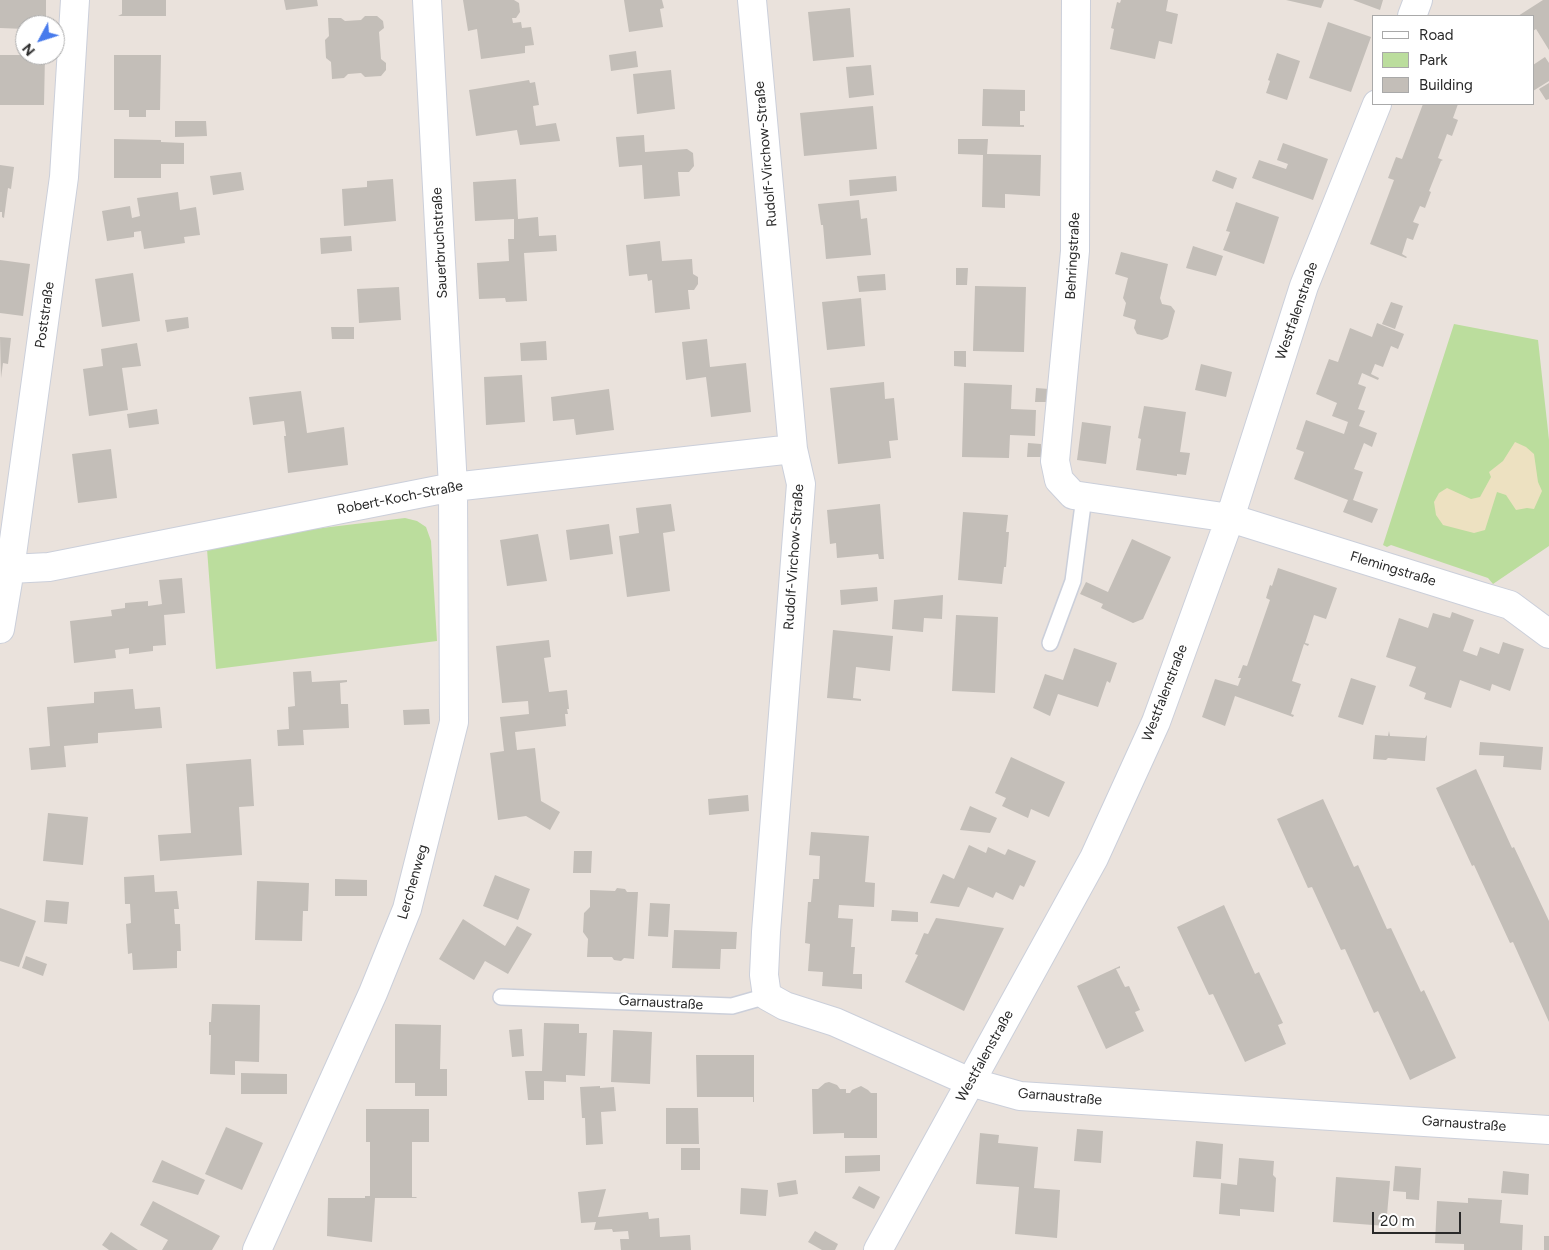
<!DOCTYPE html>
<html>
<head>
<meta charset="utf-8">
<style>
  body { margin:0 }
  #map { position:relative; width:1549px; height:1250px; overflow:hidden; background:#eae2dc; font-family:Figtree,sans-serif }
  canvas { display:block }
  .legend { position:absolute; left:1372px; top:15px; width:162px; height:90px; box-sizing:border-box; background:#fff; border:1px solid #a9a9a9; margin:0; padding:6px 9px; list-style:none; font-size:15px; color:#292929 }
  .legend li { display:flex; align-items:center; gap:10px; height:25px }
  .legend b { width:25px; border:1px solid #a9a9a9 }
  .north { position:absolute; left:15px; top:15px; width:50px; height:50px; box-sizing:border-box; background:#fff; border:1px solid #a9a9a9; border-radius:50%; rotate:230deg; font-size:14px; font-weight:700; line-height:20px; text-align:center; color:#292929 }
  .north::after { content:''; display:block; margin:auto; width:18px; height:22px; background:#487bec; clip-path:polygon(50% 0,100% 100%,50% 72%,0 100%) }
  .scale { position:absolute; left:1372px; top:1212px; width:89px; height:22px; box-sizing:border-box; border:2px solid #292929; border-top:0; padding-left:6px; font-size:15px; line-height:18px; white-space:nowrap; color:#292929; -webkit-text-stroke:4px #fff; paint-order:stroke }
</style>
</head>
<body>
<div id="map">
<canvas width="1549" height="1250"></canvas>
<ul class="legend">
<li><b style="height:6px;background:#fff"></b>Road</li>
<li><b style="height:14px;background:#bbdd9d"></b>Park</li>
<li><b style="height:14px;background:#c3beb8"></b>Building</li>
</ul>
<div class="north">N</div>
<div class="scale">20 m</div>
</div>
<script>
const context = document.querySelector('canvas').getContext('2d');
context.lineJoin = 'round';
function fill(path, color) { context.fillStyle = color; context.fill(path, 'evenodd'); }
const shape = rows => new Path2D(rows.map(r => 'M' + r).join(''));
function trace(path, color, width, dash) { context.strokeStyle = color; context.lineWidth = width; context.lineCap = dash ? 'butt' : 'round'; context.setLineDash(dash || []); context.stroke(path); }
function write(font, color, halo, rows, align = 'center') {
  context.font = font + ' Figtree,sans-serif'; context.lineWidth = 4.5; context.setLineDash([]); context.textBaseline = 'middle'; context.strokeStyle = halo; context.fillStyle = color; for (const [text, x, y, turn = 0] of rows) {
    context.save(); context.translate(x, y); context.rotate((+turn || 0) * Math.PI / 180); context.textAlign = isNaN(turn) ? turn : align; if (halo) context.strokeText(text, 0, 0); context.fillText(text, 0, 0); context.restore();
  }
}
const green = shape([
  [1454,324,1538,340,1549,440,1549,546,1493,584,1488,578,1391,545,1387,547,1383,545],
  [405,518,417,521,426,527,431,541,437,641,216,669,207,549,239,538]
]);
const sand = shape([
  [1515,442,1526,447,1534,454,1538,482,1542,491,1534,509,1527,508,1516,510,1506,495,1497,492,1485,530,1474,533,1443,525,1436,515,1434,502,1439,493,1447,488,1471,499,1480,497,1491,477,1489,472,1503,461]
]);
const building = shape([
  [0,0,46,0,46,25,25,25,25,29,0,28],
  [122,0,166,0,166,16,118,16,122,14],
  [284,0,317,0,318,6,286,10],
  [463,0,514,0,519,3,520,12,516,18,512,18,513,23,521,22,522,28,531,27,534,45,525,46,525,53,481,59,477,29,468,31],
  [624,0,662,0,664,8,660,9,663,27,629,32],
  [1121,0,1168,0,1166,11,1178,14,1172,44,1159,41,1155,59,1110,49,1114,29,1111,28,1117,2,1120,3],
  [1286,0,1324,0,1321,8],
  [1353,0,1383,0,1380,10],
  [1543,0,1549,0,1549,50,1536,29,1533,31,1533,16,1518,16],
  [850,8,854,57,813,61,808,12],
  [365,16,377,16,383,21,384,28,379,32,381,59,386,63,386,70,381,76,365,77,361,73,348,74,344,78,332,79,331,62,326,58,325,40,329,36,328,18,341,18,345,21,361,20],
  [1328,22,1371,37,1351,92,1309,78],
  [636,51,638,67,611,71,609,55],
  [1277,53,1300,61,1287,100,1266,93,1270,81,1268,80],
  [0,55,45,55,44,105,0,105],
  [114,55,161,55,160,110,146,110,146,117,129,117,129,110,114,110],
  [1545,57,1549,63,1549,81,1533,91,1533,65],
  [871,65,874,95,849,98,846,67],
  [671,70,675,109,637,114,633,74],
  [529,80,530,83,535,82,539,105,533,106,536,126,556,123,560,141,520,145,517,130,476,136,469,90],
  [1549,83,1549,99,1546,100,1539,89],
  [983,89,1025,90,1025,111,1020,111,1020,125,1024,125,1024,127,982,126],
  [1423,104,1458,104,1453,118,1458,120,1452,136,1447,134,1438,158,1443,160,1441,161,1429,191,1431,192,1425,208,1420,206,1413,222,1419,224,1413,240,1407,238,1402,254,1407,257,1406,258,1370,244,1394,180,1388,178,1396,157,1402,159],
  [873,106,877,149,804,156,800,113],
  [175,121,206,121,207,136,175,137],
  [644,135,645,152,687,149,693,153,694,166,689,172,678,172,680,196,644,199,642,165,619,167,616,137],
  [114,139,161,140,161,142,184,143,184,164,161,164,161,178,114,178],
  [958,139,988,139,987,154,1041,155,1040,196,1005,194,1005,208,982,207,983,155,958,154],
  [1283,143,1328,159,1313,200,1252,178,1259,160,1286,169,1288,164,1277,160],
  [0,165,14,167,11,189,8,188,4,218,2,217,2,212,0,212],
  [1216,170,1237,178,1233,189,1212,181],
  [241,172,244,190,213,195,210,176],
  [896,176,897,191,850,196,849,180],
  [393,179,396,221,344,226,342,189,367,187,367,181],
  [516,179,518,219,538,217,539,236,556,235,557,251,524,253,527,301,506,302,505,298,479,299,477,263,509,261,508,239,514,239,514,219,475,221,473,182],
  [178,192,180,210,196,207,200,235,184,237,185,243,144,249,141,231,134,232,134,237,107,241,102,211,130,206,132,218,140,216,137,198],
  [859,200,861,219,867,218,871,255,826,259,823,225,821,225,818,204],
  [1236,202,1279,217,1264,264,1223,250,1230,232,1226,231],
  [351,236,352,251,321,254,320,238],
  [660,241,662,261,692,259,693,274,698,277,698,284,694,290,688,290,690,309,655,313,652,280,648,281,647,274,629,276,626,245],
  [1193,246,1223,256,1216,276,1186,268],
  [1121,252,1168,264,1160,298,1162,304,1171,306,1175,311,1168,337,1162,340,1137,334,1134,328,1136,320,1123,316,1126,303,1123,298,1128,278,1115,274],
  [0,260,30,264,23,316,0,313],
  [956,268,968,268,967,285,956,285],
  [133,273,140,321,102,327,95,279],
  [885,274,886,290,859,292,857,276],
  [975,286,1026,287,1024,352,973,351],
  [399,287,401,320,359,323,357,289],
  [861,298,865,346,827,350,822,302],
  [1391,302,1403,306,1395,329,1382,324],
  [188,317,189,328,167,332,165,320],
  [1377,323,1404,334,1398,349,1391,346,1383,367,1375,364,1371,374,1379,378,1378,380,1362,373,1358,384,1366,387,1358,409,1365,411,1359,426,1377,433,1372,447,1364,443,1354,469,1363,472,1353,500,1378,509,1372,523,1343,512,1348,500,1294,479,1304,452,1296,449,1306,420,1344,434,1348,422,1332,416,1337,403,1316,394,1329,359,1338,362,1350,328,1372,337],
  [331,327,354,327,354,339,332,339],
  [0,337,11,338,8,364,3,363,1,378],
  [707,339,710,367,746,363,751,412,711,417,706,377,686,380,682,342],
  [546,341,547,360,521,361,520,343],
  [137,343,141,366,122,368,128,410,89,416,83,369,103,366,101,349],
  [954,351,966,351,966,367,954,366],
  [1201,364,1232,372,1226,397,1195,390],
  [522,375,525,422,486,425,484,377],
  [884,382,885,399,894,398,898,440,889,441,891,458,838,464,830,388],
  [964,383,1012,385,1011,409,1036,410,1035,436,1010,435,1009,458,962,457],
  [1036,388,1049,389,1049,402,1035,402],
  [609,389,614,430,576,435,574,419,553,421,551,397],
  [301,391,307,433,344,427,348,465,288,473,284,436,286,436,284,421,253,425,249,397],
  [1144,406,1186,412,1180,452,1190,453,1186,475,1177,474,1177,476,1136,470,1141,439,1138,438],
  [157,409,159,424,129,428,127,414],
  [1082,422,1111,426,1106,464,1077,460],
  [1028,443,1041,444,1041,457,1027,457],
  [111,449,117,498,78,503,72,454],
  [671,504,675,531,663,533,670,591,627,597,619,536,639,533,636,508],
  [880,504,884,559,879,559,878,554,837,558,836,543,830,544,827,510],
  [963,512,1008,515,1006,532,1009,532,1006,567,1004,567,1002,584,958,580],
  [609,524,613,554,570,560,566,530],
  [538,534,547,581,507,586,500,540],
  [1132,539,1171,557,1143,619,1133,623,1101,608,1103,604,1080,594,1086,582,1108,592],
  [1278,568,1337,588,1326,619,1314,615,1305,643,1309,644,1308,646,1304,644,1292,681,1301,684,1291,714,1294,715,1293,717,1235,696,1225,726,1202,717,1215,679,1238,686,1241,678,1238,678,1243,665,1247,666,1270,600,1266,598,1270,585,1272,586],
  [182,578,185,613,164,615,166,645,153,646,153,651,129,654,129,648,115,650,116,658,74,663,70,621,112,616,111,610,125,608,125,603,148,601,148,606,162,604,159,580],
  [877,587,878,601,841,605,840,590],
  [943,595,942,619,924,618,923,632,892,629,894,600],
  [1452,612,1474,620,1463,651,1477,656,1480,647,1499,654,1503,642,1524,649,1510,691,1492,684,1490,691,1460,680,1451,708,1424,699,1426,693,1409,686,1416,667,1386,657,1399,618,1428,628,1433,613,1450,618],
  [956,615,998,617,995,693,952,691],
  [833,630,893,636,890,671,856,667,853,698,861,699,861,701,827,698],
  [549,640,551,657,544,658,549,692,567,690,569,709,567,709,568,714,565,714,566,726,515,732,517,750,535,748,541,801,560,812,550,830,526,816,498,820,490,753,504,751,500,717,529,714,528,701,502,703,496,646],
  [1074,648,1117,663,1110,683,1107,681,1098,707,1058,694,1050,716,1033,708,1045,674,1063,680],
  [311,671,312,682,347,680,347,682,340,683,341,704,348,704,349,728,303,730,304,745,278,746,277,730,289,729,288,707,295,706,293,672],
  [1351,678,1376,686,1363,725,1338,717],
  [133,689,135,709,160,707,162,728,98,733,98,743,64,746,66,767,31,770,29,748,50,746,47,707,94,703,94,692],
  [429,709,430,724,404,725,403,710],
  [1389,731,1390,736,1425,738,1427,735,1425,761,1388,758,1386,760,1373,759,1375,735,1388,736],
  [1480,742,1543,747,1541,770,1503,767,1504,756,1479,755],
  [1011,757,1065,782,1049,817,1031,809,1028,818,1002,806,1006,798,995,793],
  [251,759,254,806,239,807,242,855,160,861,158,835,191,833,186,764],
  [1476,769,1512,848,1514,847,1549,921,1549,1022,1513,942,1510,943,1474,865,1472,866,1436,788],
  [748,795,749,811,709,815,708,799],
  [1323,799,1354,867,1358,865,1387,929,1391,928,1421,992,1424,990,1456,1058,1410,1080,1378,1011,1374,1013,1345,949,1341,950,1312,887,1308,888,1277,819],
  [970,806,997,818,990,833,960,830],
  [48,813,88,817,83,865,43,861],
  [811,832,869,836,865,882,875,883,874,907,839,905,838,918,853,919,851,947,855,947,853,974,862,974,862,989,822,986,823,972,808,971,810,944,805,943,808,902,811,902,813,879,819,879,820,856,809,855],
  [969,845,986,853,988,847,1005,855,1008,849,1036,861,1024,887,1020,885,1013,900,996,892,993,898,968,887,959,907,930,903,943,874,954,879],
  [574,851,592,851,591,873,573,873],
  [154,875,155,892,177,891,179,909,174,909,175,924,180,924,181,951,177,951,177,968,133,970,132,953,128,954,126,924,131,923,130,904,125,904,124,877],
  [495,875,530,889,518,920,483,906],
  [335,879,367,880,367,896,335,896],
  [257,881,309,883,308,911,303,911,302,941,255,940],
  [617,888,625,889,627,892,638,892,634,959,624,958,621,961,614,960,612,957,587,957,588,939,583,932,584,913,590,907,590,890,615,891],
  [46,900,69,902,67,924,44,922],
  [650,903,670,904,668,937,648,936],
  [1224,905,1255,974,1259,972,1283,1023,1278,1025,1286,1044,1245,1062,1213,994,1209,995,1177,927],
  [0,908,36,921,19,967,0,961],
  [892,910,918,912,918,922,891,921],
  [936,918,1004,928,964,1011,905,982,918,955,915,954,924,933,928,934],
  [463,919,505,946,517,926,532,934,508,974,485,961,474,980,439,959],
  [674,930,737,932,736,949,721,949,720,969,672,968],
  [26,956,47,964,43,976,22,968],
  [1120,966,1120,968,1116,969,1125,987,1129,986,1140,1010,1135,1012,1144,1031,1106,1049,1077,986],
  [212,1004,260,1005,259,1062,235,1061,235,1075,210,1074,211,1035,209,1035,209,1022,211,1022],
  [544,1023,579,1024,579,1033,587,1033,585,1076,566,1075,566,1082,544,1081,544,1100,528,1100,525,1071,542,1071],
  [395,1024,441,1025,440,1069,447,1069,447,1096,415,1096,415,1083,395,1083],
  [522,1029,524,1056,512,1057,509,1030],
  [613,1030,652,1032,650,1084,611,1082],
  [696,1055,754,1055,754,1102,753,1102,753,1097,697,1097],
  [241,1073,287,1074,287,1094,241,1094],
  [829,1082,837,1085,840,1089,846,1089,846,1093,850,1093,852,1090,861,1086,868,1090,871,1093,877,1093,877,1138,844,1138,844,1133,813,1134,812,1089,818,1089,825,1083],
  [600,1086,600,1088,614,1087,616,1111,601,1112,603,1144,586,1145,585,1118,582,1118,580,1087],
  [666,1108,698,1108,699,1144,666,1144],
  [366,1109,429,1109,429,1142,412,1142,412,1197,416,1197,417,1198,375,1198,372,1242,327,1236,328,1198,365,1198,365,1196,370,1196,370,1142,366,1142],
  [226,1127,263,1143,242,1190,205,1174],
  [1077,1129,1103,1131,1101,1163,1074,1161],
  [980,1133,999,1135,998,1143,1038,1147,1034,1188,1060,1190,1057,1238,1015,1234,1019,1187,976,1184],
  [1196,1141,1223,1144,1221,1179,1193,1177],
  [681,1148,700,1148,700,1170,681,1170],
  [880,1155,880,1171,845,1173,845,1156],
  [1239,1158,1274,1161,1273,1175,1276,1178,1274,1212,1240,1209,1240,1216,1219,1214,1221,1183,1237,1185],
  [162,1160,205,1180,198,1195,152,1182],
  [1395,1166,1421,1168,1419,1200,1406,1199,1406,1192,1393,1191],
  [1503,1171,1529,1174,1528,1195,1501,1193],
  [1336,1177,1390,1181,1386,1226,1333,1222],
  [796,1180,798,1194,779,1197,777,1183],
  [859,1186,880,1197,874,1209,852,1198],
  [741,1188,768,1190,766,1216,740,1214],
  [606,1189,598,1217,648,1212,649,1219,659,1218,660,1237,690,1235,691,1250,621,1250,620,1239,629,1239,628,1231,613,1232,612,1229,594,1230,596,1222,581,1223,578,1192],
  [1468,1198,1502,1200,1500,1223,1523,1225,1522,1250,1464,1250,1464,1244,1435,1243,1437,1201,1468,1203],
  [153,1201,220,1236,212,1250,162,1250,168,1240,140,1225],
  [815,1231,838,1244,835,1250,822,1250,808,1242],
  [111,1232,138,1250,109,1250,102,1245],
  [1544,1236,1549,1236,1549,1250,1544,1250]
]);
const lane = shape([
  [1050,643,1073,581,1084,497],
  [501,997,732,1006,767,996]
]);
const street = shape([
  [752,0,793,449,801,484,766,932,764,975,767,996,785,1006,835,1022,970,1082,1020,1096,1549,1130],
  [1076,0,1075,251,1055,461,1059,480,1073,495,1230,518,1480,596,1510,605,1549,634],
  [1412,16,1418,0],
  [0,566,10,569,49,567,453,487,793,449],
  [0,629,10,569,64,177,75,0],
  [257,1250,373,993,407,909,454,722,453,487,427,0],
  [878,1250,1094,858,1156,722,1230,518,1304,286,1377,104]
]);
const streetNames = [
  ["Rudolf-Virchow-Straße",766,154,-95],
  ["Sauerbruchstraße",440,243,-93],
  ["Behringstraße",1073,256,-87],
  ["Westfalenstraße",1297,311,-71],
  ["Poststraße",45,315,-82],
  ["Robert-Koch-Straße",400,498,-11],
  ["Rudolf-Virchow-Straße",794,557,-86],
  ["Flemingstraße",1393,569,17],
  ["Westfalenstraße",1165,693,-69],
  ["Lerchenweg",413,882,-74],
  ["Garnaustraße",661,1003,3],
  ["Westfalenstraße",985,1056,-61],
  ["Garnaustraße",1060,1097,5],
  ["Garnaustraße",1464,1124,4]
];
fill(green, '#bbdd9d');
fill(sand, '#ede1c1');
fill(building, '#c3beb8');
trace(lane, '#cbcfda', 18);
trace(street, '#cbcfda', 30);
trace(lane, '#fff', 15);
trace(street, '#fff', 28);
write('14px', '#292929', '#fff', streetNames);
</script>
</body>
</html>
